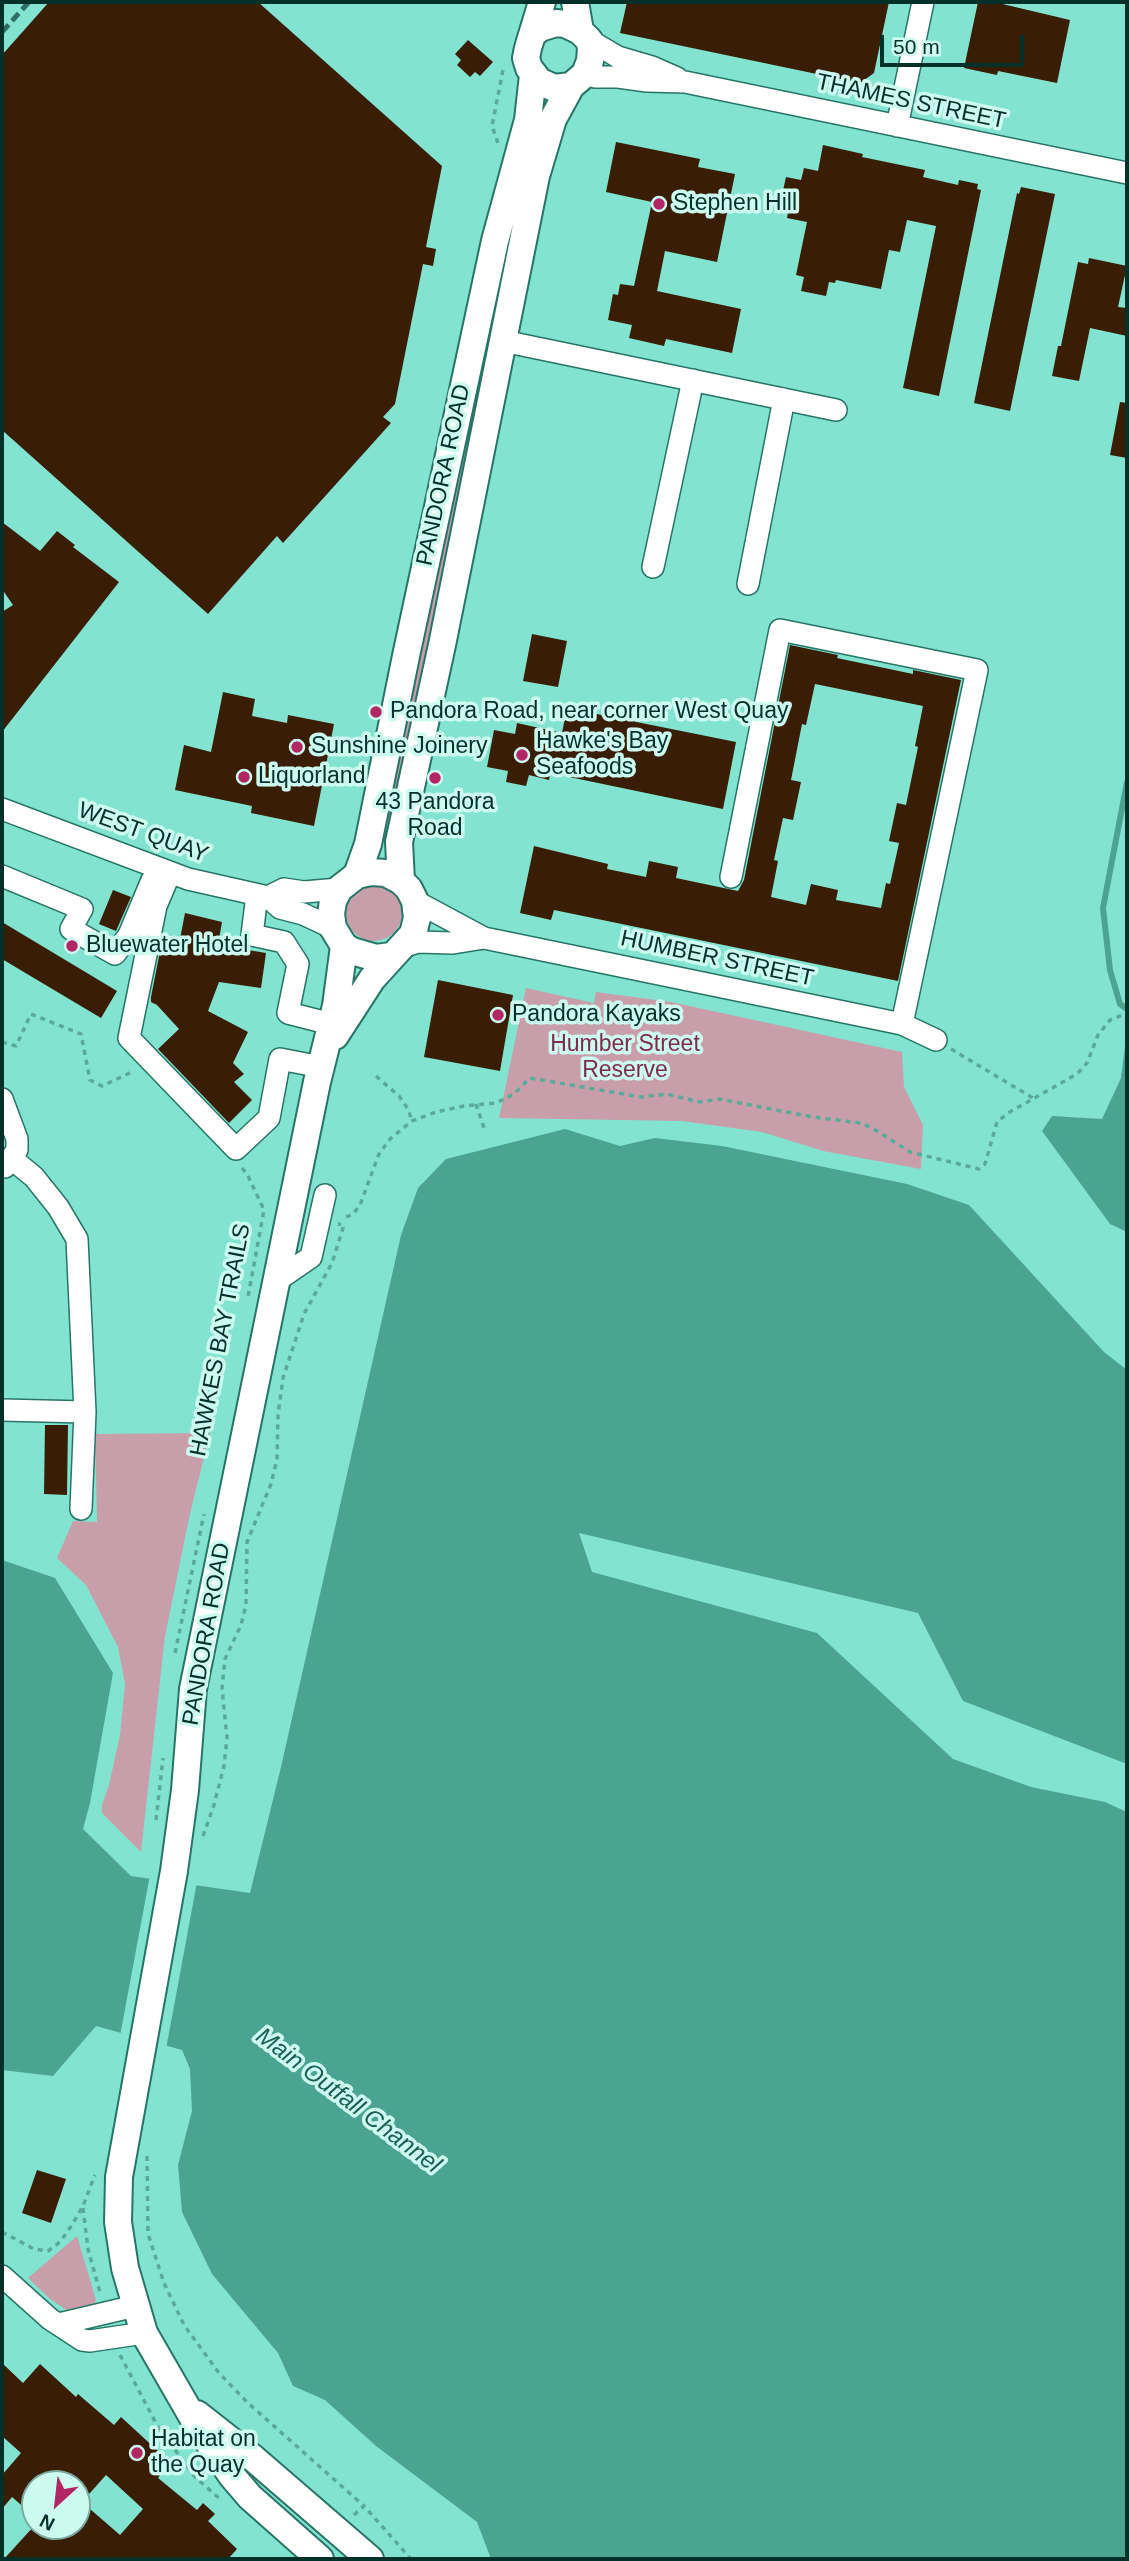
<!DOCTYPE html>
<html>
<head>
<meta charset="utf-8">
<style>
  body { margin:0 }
  #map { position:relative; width:1129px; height:2561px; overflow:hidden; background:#82e4d0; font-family:Arial,sans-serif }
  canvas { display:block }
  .frame { position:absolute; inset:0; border:4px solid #03312a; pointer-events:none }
  .north { position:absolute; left:21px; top:2470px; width:70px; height:70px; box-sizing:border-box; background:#cdfbf0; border:2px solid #7caaa1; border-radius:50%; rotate:207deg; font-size:19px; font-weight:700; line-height:28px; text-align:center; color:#03312a }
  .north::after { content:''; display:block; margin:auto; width:24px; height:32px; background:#b12663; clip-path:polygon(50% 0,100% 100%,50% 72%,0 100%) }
  .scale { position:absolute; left:880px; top:35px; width:144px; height:32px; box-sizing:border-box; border:4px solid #03312a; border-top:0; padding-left:9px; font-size:21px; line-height:24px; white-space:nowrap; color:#03312a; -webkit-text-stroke:5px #cdfbf0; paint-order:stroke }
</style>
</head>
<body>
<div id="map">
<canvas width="1129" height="2561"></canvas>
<div class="frame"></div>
<div class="north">N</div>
<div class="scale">50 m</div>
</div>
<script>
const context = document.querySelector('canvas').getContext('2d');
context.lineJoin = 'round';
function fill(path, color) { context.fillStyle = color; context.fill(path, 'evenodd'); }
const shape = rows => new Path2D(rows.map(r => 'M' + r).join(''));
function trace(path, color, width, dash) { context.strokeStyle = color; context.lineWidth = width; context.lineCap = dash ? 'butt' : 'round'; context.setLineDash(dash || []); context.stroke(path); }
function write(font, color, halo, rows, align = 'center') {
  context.font = font + ' Arial,sans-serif'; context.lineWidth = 7; context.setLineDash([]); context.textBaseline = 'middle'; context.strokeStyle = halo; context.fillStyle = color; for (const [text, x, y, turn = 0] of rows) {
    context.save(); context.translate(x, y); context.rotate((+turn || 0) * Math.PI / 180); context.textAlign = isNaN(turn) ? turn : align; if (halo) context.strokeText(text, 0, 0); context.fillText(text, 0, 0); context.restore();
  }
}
const green = shape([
  [532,131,395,824,381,822],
  '346 913a28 28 0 1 1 56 0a28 28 0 1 1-56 0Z',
  [526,988,594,1003,596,992,671,1002,902,1052,904,1087,923,1125,921,1169,823,1151,762,1132,682,1121,499,1118],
  [210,1433,190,1514,165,1636,141,1852,102,1813,102,1805,109,1785,120,1735,125,1684,118,1647,86,1585,57,1558,73,1521,97,1522,95,1434],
  [77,2236,96,2300,95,2303,91,2304,88,2313,68,2311,50,2299,28,2278]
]);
const water = shape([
  [1127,1031,1127,1232,1110,1224,1042,1131,1052,1116,1102,1119,1121,1078],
  [565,1129,620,1146,655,1138,722,1146,907,1184,969,1205,1104,1352,1127,1370,1127,1764,963,1701,918,1613,579,1533,592,1572,817,1633,953,1759,1031,1787,1105,1802,1127,1812,1127,2559,491,2559,477,2522,376,2446,325,2400,293,2386,278,2353,212,2274,182,2212,178,2165,192,2111,190,2069,182,2050,96,2026,53,2076,2,2070,2,1560,55,1578,113,1673,90,1803,83,1829,131,1876,250,1893,281,1767,401,1235,418,1188,446,1159]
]);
const pier = shape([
  [150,1875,197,1882,166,2049,120,2036]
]);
const stream = shape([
  [1127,782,1103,908,1110,970,1120,1004,1127,1009]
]);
const building = shape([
  [49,2,258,2,442,166,426,247,436,249,433,266,423,264,395,404,383,417,391,423,283,543,277,536,208,614,2,430,2,55],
  [627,2,889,2,874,73,860,83,620,33],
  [978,2,994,2,1070,20,1057,83,998,71,997,75,964,68],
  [468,40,493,62,480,76,475,72,470,77,457,65,461,60,455,54],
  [616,142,700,159,698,167,735,174,717,262,665,251,657,291,741,309,732,353,666,339,664,346,629,338,632,325,608,320,613,294,618,295,620,284,634,286,652,202,606,192],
  [823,145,863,154,862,157,925,170,923,177,958,185,959,180,978,184,977,189,981,190,939,396,903,388,936,226,907,220,900,252,889,250,881,289,836,280,835,283,829,282,826,296,801,291,804,277,796,275,807,222,787,218,791,197,782,195,786,177,801,180,804,168,818,171],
  [1021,187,1055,194,1010,411,974,403,1017,193,1019,194],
  [1089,258,1127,266,1118,307,1127,308,1127,336,1090,328,1079,381,1052,376,1058,346,1061,346,1078,262,1088,264],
  [1120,402,1127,403,1127,458,1110,455],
  [2,522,40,551,57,531,75,545,73,547,119,582,2,732,2,612,13,605,2,589],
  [532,634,567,641,558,687,523,681],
  [790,645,838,655,837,658,913,674,913,670,961,680,898,981,554,910,551,920,520,913,534,846,608,864,607,869,646,877,649,861,678,867,676,878,738,891,744,880],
  [815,684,923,706,915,746,918,747,906,805,897,803,889,841,899,843,890,884,886,883,881,908,836,900,838,890,811,884,806,905,771,897,778,861,774,860,783,818,793,820,801,782,791,780,802,724,806,725],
  [223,692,255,699,252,716,287,723,288,715,334,724,314,826,251,813,252,806,175,790,184,745,211,752],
  [567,708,736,742,723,809,550,773,549,780,529,775,526,786,506,782,508,771,487,767,494,730,515,734,517,723,562,733],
  [113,890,131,897,116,931,99,924],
  [185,913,222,922,218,945,266,953,261,988,219,982,208,1011,248,1032,233,1063,244,1074,234,1082,252,1100,229,1123,158,1049,179,1029,157,1005,151,1002,151,997,163,936,180,939],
  [2,922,117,991,101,1018,2,959],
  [438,980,513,995,500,1071,424,1057],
  [45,1425,68,1425,67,1495,44,1494],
  [37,2170,66,2179,51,2223,22,2213],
  [2,2363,23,2383,40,2364,76,2397,78,2394,114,2425,121,2417,170,2462,158,2478,197,2510,203,2503,215,2514,208,2521,237,2549,228,2559,4,2559,34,2526,77,2526,77,2484,35,2484,35,2517,12,2497,2,2509,2,2475,21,2453,2,2436],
  [106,2475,143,2509,120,2535,82,2502]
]);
const path = shape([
  [498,143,492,126,504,65],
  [2,1042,16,1046,31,1014,81,1034,90,1080,102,1086,134,1071],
  [951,1049,1033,1098],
  [376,1076,399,1096,408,1109,412,1121],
  [476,1104,484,1128],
  [242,1168,247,1174,264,1210,248,1297],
  [346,1217,353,1214,360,1205,379,1154,390,1139,412,1121,436,1112,464,1106,496,1103,514,1094,530,1078,641,1097,667,1094,699,1102,719,1099,813,1117,861,1123,874,1129,910,1152,979,1169,985,1164,997,1122,1008,1113,1077,1074,1087,1063,1098,1035,1110,1020,1127,1013],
  [175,1653,204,1514],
  [156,1820,163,1758],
  [203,1836,214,1805,224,1766,227,1738,222,1688,225,1659,241,1625,246,1605,247,1542,271,1484,277,1459,278,1415,283,1378,304,1314,332,1263,344,1225,338,1224],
  [147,2156,148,2234,164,2283,184,2325,219,2373,248,2403,364,2506],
  [83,2208,88,2249,101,2296],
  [2,2232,34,2249,48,2251,60,2242,72,2225,83,2206,95,2175],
  [120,2355,158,2427,195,2477,221,2500],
  [354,2515,364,2506,411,2559]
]);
const minor = shape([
  [589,40,618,57,652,67,677,78],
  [585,74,595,77,618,77,647,81,685,82,1127,173],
  [897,126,923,2],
  [503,341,836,410],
  [653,567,693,380],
  [748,584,784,399],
  [2,809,188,879,268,897,280,908,303,914,333,928],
  [170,873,156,906,129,1038,236,1149,269,1118,280,1059,321,1067],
  [2,876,82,909,71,929,115,954,129,935,152,880],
  [731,877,780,630,977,670,902,1024],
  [257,895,252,935,284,942,298,964,288,1013,331,1024],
  [268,897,284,889,304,892,339,889],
  [415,901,484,938,902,1024,936,1040],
  [402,947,418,942,453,943,484,938],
  [2,1099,17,1139,17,1150,5,1167],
  [12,1159,34,1177,58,1207,77,1239,85,1412,81,1509],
  [276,1281,311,1257,325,1195],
  [2,1410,85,1412],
  [2,2276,50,2319,82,2340,90,2341,144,2333],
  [59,2324,135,2306]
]);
const major = shape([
  [575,2,580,31],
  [533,34,540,28,556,23,565,24,580,31,589,40,591,48,590,61,585,74,571,86,554,88,539,81,529,68,526,58,528,48,542,2],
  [357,875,368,844,406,656,495,241,528,120,533,75],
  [401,881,399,842,442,645,536,176,553,119,571,86],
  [335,1036,372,979,413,934,417,918,415,901,409,889,401,881,386,873,371,872,357,875,339,889,333,901,331,914,333,928,344,946,352,951,376,958,391,956],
  [197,2414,253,2458,370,2559],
  [320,2559,250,2497,232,2476,200,2430,144,2333,125,2268,118,2222,119,2177,174,1871,185,1790,193,1689,317,1082,336,1006,344,946]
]);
const rail = shape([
  [2,32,29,2]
]);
const markers = [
  [659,204,7,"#b12663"],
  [376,712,7,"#b12663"],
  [297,747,7,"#b12663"],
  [522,755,7,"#b12663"],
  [244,777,7,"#b12663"],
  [435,778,7,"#b12663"],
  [72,946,7,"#b12663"],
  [498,1015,7,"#b12663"],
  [137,2453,7,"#b12663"]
];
const streetNames = [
  ["THAMES STREET",911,102,12],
  ["PANDORA ROAD",444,475,-78],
  ["WEST QUAY",143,833,20],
  ["HUMBER STREET",717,959,12],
  ["HAWKES BAY TRAILS",221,1340,-79],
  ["PANDORA ROAD",207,1634,-80]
];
const poiNames = [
  ["Stephen Hill",673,204],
  ["Pandora Road, near corner West Quay",390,712],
  ["Hawke's Bay",536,742],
  ["Seafoods",536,768],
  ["Sunshine Joinery",311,747],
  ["Liquorland",258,777],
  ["43 Pandora",435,803,"center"],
  ["Road",435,829,"center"],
  ["Bluewater Hotel",86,946],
  ["Pandora Kayaks",512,1015],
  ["Habitat on",151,2440],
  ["the Quay",151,2466]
];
const parkNames = [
  ["Humber Street",625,1045],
  ["Reserve",625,1071]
];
const waterNames = [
  ["Main Outfall Channel",348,2101,37]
];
fill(green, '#c99eab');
fill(water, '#4ba392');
fill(pier, '#82e4d0');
trace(stream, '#4ba392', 6);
fill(building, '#3a1e03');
trace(minor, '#277567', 24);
trace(major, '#277567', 30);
trace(path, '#59aa9a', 3.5, [5, 5]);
trace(minor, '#fff', 21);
trace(major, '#fff', 26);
trace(rail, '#2f6f63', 5, [10, 5]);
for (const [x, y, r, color] of markers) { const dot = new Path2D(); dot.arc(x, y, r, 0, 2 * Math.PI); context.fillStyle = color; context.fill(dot); trace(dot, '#cdfbf0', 2.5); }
write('23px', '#03312a', '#cdfbf0', streetNames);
write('23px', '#03312a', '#cdfbf0', poiNames, 'left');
write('23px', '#7e2b4c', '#cdfbf0', parkNames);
write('italic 24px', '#1a6055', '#cdfbf0', waterNames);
</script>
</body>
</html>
